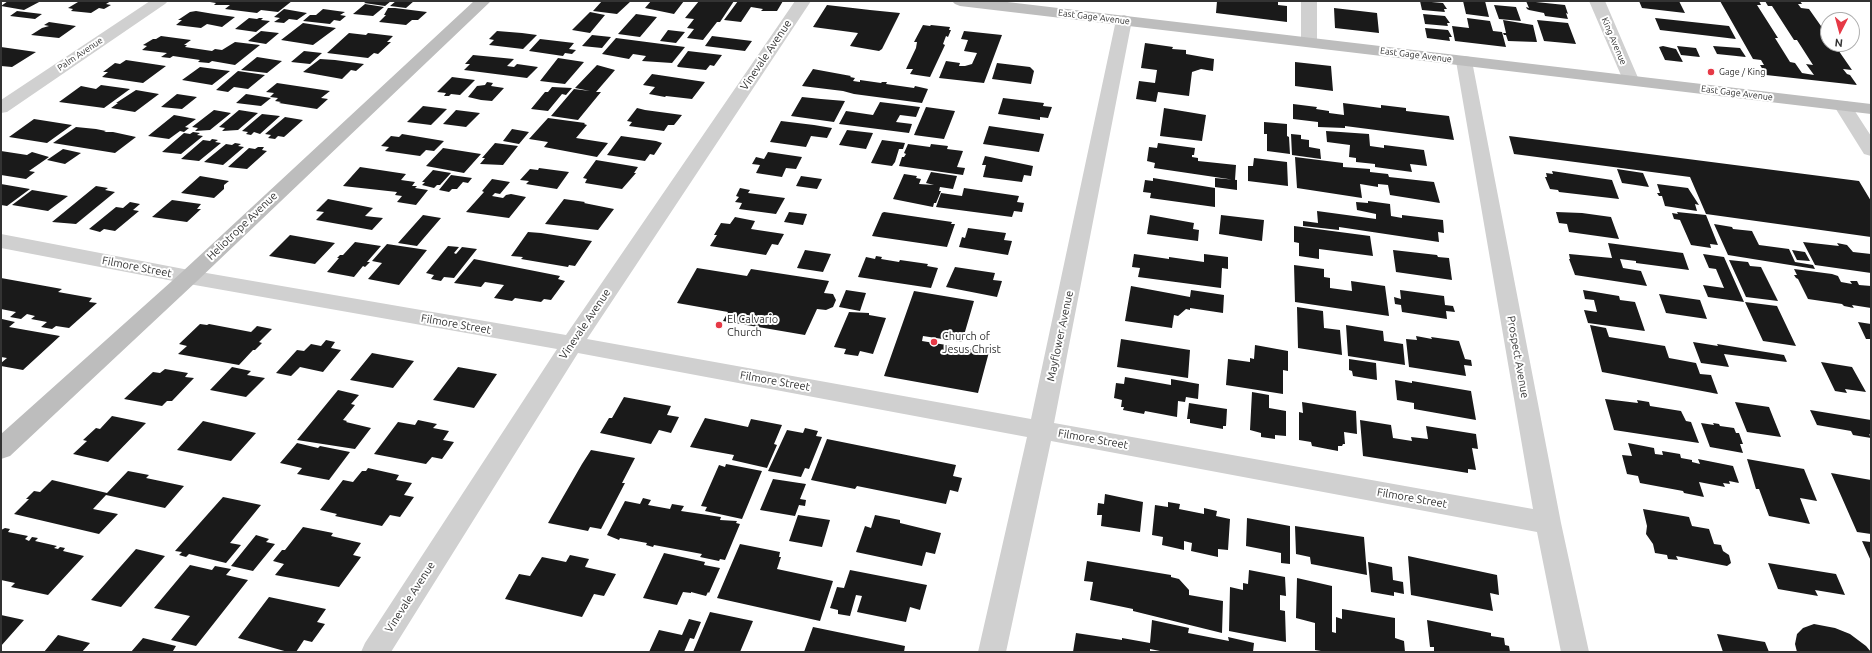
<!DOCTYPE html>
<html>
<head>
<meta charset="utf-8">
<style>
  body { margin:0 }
  #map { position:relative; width:1872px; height:653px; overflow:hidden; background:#fff; font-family:Ubuntu,sans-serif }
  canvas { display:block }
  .frame { position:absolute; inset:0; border:2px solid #333; pointer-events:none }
  .north { position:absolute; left:1820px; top:12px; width:40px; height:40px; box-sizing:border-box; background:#fff; border:1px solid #adadad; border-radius:50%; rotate:186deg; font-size:11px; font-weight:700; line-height:16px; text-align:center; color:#333 }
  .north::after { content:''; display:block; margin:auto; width:14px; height:18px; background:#e63946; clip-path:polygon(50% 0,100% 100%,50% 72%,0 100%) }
</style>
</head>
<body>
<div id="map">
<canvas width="1872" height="653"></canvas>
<div class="frame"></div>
<div class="north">N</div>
</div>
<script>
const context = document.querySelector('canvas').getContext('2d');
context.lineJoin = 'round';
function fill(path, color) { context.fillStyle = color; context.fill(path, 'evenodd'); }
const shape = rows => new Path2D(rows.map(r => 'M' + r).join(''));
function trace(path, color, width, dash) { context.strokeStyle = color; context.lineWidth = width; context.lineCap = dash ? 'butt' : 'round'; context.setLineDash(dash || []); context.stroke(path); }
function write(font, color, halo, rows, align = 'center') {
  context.font = font + ' Ubuntu,sans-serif'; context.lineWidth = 4; context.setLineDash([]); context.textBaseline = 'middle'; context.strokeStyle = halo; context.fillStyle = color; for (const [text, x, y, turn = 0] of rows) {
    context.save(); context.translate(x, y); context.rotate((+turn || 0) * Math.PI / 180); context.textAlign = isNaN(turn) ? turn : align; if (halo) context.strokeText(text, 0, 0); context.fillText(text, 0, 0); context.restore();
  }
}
const building = shape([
  [8,1,41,1,24,10,1,6],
  [86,1,111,1,106,4,111,5,104,9,99,8,91,13,71,11,73,9,68,8,78,2],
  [212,1,292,1,278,12,261,10,257,13,225,9,230,5,214,5,216,3,210,2],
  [367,1,391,1,385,6,364,3],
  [396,1,414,1,406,8,390,6],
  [602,1,631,1,617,14,593,11],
  [651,1,684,1,674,14,645,8],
  [699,1,734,1,720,22,717,22,703,40,687,38,694,29,687,28,694,19,685,18],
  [738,1,783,1,777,11,761,11,763,9,751,7,741,22,724,20],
  [1217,1,1278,1,1278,5,1287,6,1287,22,1216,13],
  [1420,1,1443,3,1447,9,1444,9,1445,12,1422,10],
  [1463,1,1485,1,1489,17,1466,14],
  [1526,1,1565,5,1568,14,1566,13,1568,19,1545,16,1544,13,1529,10,1527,9,1526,7,1529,8],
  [1639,1,1679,1,1685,13,1642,8],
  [1720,1,1759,1,1761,5,1757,5,1778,38,1775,38,1790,62,1795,63,1802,73,1814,75,1806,64,1813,65,1797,40,1794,40,1772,6,1768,6,1765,1,1800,1,1802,4,1798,4,1801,8,1809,9,1828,36,1828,44,1834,44,1852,70,1843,69,1847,74,1850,75,1857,85,1766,75,1760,65,1764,65,1761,60,1753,59],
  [365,4,384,7,373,16,353,14],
  [827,5,870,10,900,13,882,49,879,51,850,46,858,33,813,27],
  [1494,5,1516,7,1521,21,1499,19],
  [388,8,395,8,427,12,418,20,412,20,406,25,379,22,386,15,384,15],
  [1334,8,1377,13,1379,33,1335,28],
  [284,9,307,13,297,20,289,19,284,23,274,22,280,18,274,17],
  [323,9,345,12,340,15,346,16,340,21,334,20,330,24,303,21,310,15,316,15],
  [17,11,42,14,35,19,10,16],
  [196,11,214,14,235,17,222,27,207,24,201,28,176,25,182,20,178,20,190,12],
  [590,12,605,15,590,33,572,30],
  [636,14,657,17,640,37,618,34],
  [1423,14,1445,16,1450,23,1447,23,1448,26,1425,24],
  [249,18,257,19,259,18,263,18,261,20,270,21,256,32,235,29],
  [1467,18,1490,21,1493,31,1502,32,1506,47,1455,41,1452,26,1469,28],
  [1655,18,1729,26,1736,39,1660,30],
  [1503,20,1533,25,1537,42,1508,41,1506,35,1504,35,1503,33,1506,33],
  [1537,20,1568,23,1576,44,1544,41],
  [49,22,76,26,59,38,31,35,42,28,49,26,44,25],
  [303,23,336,28,313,45,281,40],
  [923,25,930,26,931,25,950,27,949,30,951,30,948,37,946,36,943,44,945,45,930,77,910,74,913,69,906,69,916,48,917,42,914,42],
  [1425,28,1448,30,1452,37,1449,37,1450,41,1427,38],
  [668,30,685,32,676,43,660,41],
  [261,31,279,33,266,44,248,41],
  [497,31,522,33,537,35,523,49,489,45,494,40,489,39],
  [964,31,1002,35,984,83,939,78,946,61,960,63,959,66,965,66,972,64,977,53,964,51,968,40,961,39],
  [349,33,366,35,368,33,393,36,387,42,391,42,378,54,374,53,368,58,327,53],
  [592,35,611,37,602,48,582,46],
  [161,36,191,40,184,45,187,45,185,47,212,51,215,49,222,50,235,42,260,45,235,65,212,61,209,63,198,62,200,60,173,56,170,58,161,57,167,53,142,50,147,46,143,45,153,39,156,39],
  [712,36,752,41,745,51,705,46],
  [616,38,685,47,672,63,642,61,646,56,633,54,629,59,602,54],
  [540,39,574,43,569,49,576,50,572,54,565,53,563,56,529,51],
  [1145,43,1173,47,1172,49,1186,50,1186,54,1214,59,1213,71,1201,69,1192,72,1189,96,1158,92,1156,102,1136,99,1139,81,1155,83,1157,70,1141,68],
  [1663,46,1676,49,1683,62,1665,60,1659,47],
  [1677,46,1696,48,1700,57,1681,55],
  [1713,46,1740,48,1746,57,1717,54],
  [1,47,36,52,12,67,1,66],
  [304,51,322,53,310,64,291,62],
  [688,51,722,55,714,66,710,65,706,70,678,67,677,66],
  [473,55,514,59,507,66,514,67,517,64,538,67,527,78,464,70,470,64,465,64],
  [257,57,282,61,267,73,241,70],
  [558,58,584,62,565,84,540,81],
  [320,59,335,60,364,64,356,71,351,70,342,79,303,72],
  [126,60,166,66,143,83,102,77,108,72,103,72,115,63,120,64],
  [1295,62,1331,66,1333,91,1295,86],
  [997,63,1030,67,1034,71,1031,84,992,79],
  [597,65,615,70,596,92,601,92,578,120,551,116,574,89,590,91,575,88],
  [200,67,222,70,230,71,212,85,182,80],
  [813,69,851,76,850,77,855,78,853,81,860,82,860,80,881,83,882,82,887,82,886,84,914,88,915,86,928,89,922,103,854,94,843,91,802,86],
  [238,71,265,75,248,89,234,87,228,92,216,90],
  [652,74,705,82,692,99,666,96,665,97,649,94,655,87,643,85],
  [452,77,475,80,460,95,451,94,449,96,444,96,446,93,437,92],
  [487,82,493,83,491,86,504,88,492,101,481,100,468,97,477,86,485,85],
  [277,83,330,91,321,98,328,99,317,109,279,103,281,102,275,101,278,98,270,97,274,93,266,92],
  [101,85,130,89,104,108,59,102,81,86,96,89],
  [552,87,572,88,566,95,562,94,548,111,531,109,545,92,548,92],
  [136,90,159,94,135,112,111,108,118,103,116,103],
  [177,94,197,97,182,109,161,107],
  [246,94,271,98,261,106,236,103],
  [802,97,821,99,845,101,834,122,791,116],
  [1003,98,1044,103,1043,106,1052,107,1048,118,1040,117,1040,120,998,114],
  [880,102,920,107,916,117,900,115,896,122,912,124,909,133,839,124,846,111,873,115],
  [1343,103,1381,108,1381,105,1406,108,1406,111,1449,116,1454,140,1345,126,1345,128,1318,127,1318,122,1293,119,1293,104,1317,107,1316,109,1329,111,1329,113,1344,115],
  [423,106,447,109,431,125,407,122],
  [926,107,955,111,944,139,914,135],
  [637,108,645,110,682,115,674,125,668,125,664,131,629,126,632,122,627,121],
  [1164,108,1206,115,1202,141,1160,136],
  [214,110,231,113,210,130,195,131,198,128,192,127],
  [239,110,258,113,238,130,222,131,225,128,219,127],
  [456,110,480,113,466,127,443,124],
  [262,114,280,116,260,134,254,132,251,135,246,134,248,132,242,131],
  [174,115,196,119,185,127,189,128,184,132,180,131,169,139,148,136],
  [285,117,303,120,284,137,278,136,275,139,268,138,271,135,265,134],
  [548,118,585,123,584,124,587,125,576,138,608,143,597,157,544,147,548,142,529,139],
  [34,119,72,125,47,143,9,137],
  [781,121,814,125,832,128,827,138,811,136,806,147,770,142],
  [1264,122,1287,124,1287,136,1289,137,1290,154,1267,151,1267,134,1264,134],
  [989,126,1044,134,1039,152,983,144],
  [76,127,96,129,106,131,104,132,113,132,136,137,115,153,53,143],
  [512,129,529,132,519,144,503,141],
  [847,130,873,133,866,149,839,145],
  [1326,131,1369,134,1370,146,1384,148,1384,145,1424,150,1427,166,1410,164,1412,172,1375,167,1375,164,1356,162,1356,158,1349,157,1350,145,1327,142],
  [193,132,200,133,197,135,203,136,181,154,162,152,184,133,190,134],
  [402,134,444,141,434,151,426,150,420,156,385,151,389,147,381,146,391,136,399,137],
  [1291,134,1301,135,1301,139,1309,140,1309,147,1320,149,1321,159,1292,155],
  [621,136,656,141,662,143,654,155,650,154,645,161,607,155],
  [1509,136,1859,181,1871,201,1871,237,1706,214,1690,177,1514,154],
  [212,139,218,140,215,142,221,143,199,161,181,159,203,140,210,141],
  [882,140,905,143,903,149,899,149,895,162,892,166,871,163],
  [235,143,241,144,238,146,244,147,223,165,204,162,226,144,232,145],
  [495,143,518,146,503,165,480,164,485,158,482,158],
  [1158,143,1195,148,1194,155,1192,155,1192,157,1198,158,1198,161,1236,165,1235,180,1154,168,1155,163,1147,161,1149,147,1157,148],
  [908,144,930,147,931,144,948,146,947,149,963,151,957,167,965,168,963,175,899,166,902,157,904,157,906,154,904,153],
  [258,147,264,147,262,150,267,151,247,169,228,167,249,148,255,149],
  [443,148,481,154,464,173,426,166],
  [63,149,81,153,65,164,47,160],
  [1,151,27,155,32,152,49,157,29,171,35,172,26,179,1,175],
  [768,152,802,157,796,169,786,168,782,177,756,173,760,165,752,164,756,157,764,159],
  [985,156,1033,166,1031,176,1024,175,1022,182,983,177,986,165,982,165],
  [1295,157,1343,163,1343,167,1370,169,1370,172,1388,174,1389,177,1434,182,1440,203,1390,195,1388,185,1378,184,1378,187,1360,184,1362,198,1297,188],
  [1254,158,1287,162,1288,186,1248,181,1248,166,1253,166],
  [596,160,638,167,634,173,636,173,622,189,585,183,587,179,583,178],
  [360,167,406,174,401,180,415,182,412,186,417,186,415,188,428,190,416,205,397,202,402,196,395,195,397,192,343,186],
  [539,168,569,172,557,189,526,184,529,181,520,180,530,169,538,170],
  [1617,169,1643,173,1649,187,1622,183],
  [433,170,451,173,440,185,437,185,434,188,422,185,425,182,422,182],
  [1552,171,1612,180,1619,199,1559,192,1558,190,1550,189,1545,177,1547,177,1546,173,1553,174],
  [931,172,957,176,953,189,940,187,939,191,941,191,936,203,934,203,933,207,893,199,904,174,917,176,916,178,921,179,919,184,934,185,926,183],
  [451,175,472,178,468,183,463,182,457,189,452,189,449,192,439,190],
  [200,176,229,181,224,185,224,189,214,198,181,193],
  [801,176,822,179,817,189,796,186],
  [1153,178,1215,188,1215,207,1150,198,1151,193,1143,192,1145,180,1153,181],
  [1215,178,1237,180,1237,190,1215,187],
  [492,179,510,182,500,194,495,193,492,196,503,198,506,195,511,194,526,197,509,218,466,212,484,192,482,191],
  [1,184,30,189,7,206,1,205],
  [1657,184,1688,188,1699,205,1695,204,1697,211,1665,206,1662,196,1659,196,1657,193,1660,193],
  [96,186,108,188,105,190,115,192,76,224,52,222],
  [740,188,750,190,748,193,785,198,776,214,739,209,742,203,735,202,739,197,736,196],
  [964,188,1019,196,1017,202,1024,203,1022,212,1014,211,1012,217,936,207,941,193,962,196],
  [32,190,68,196,48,211,12,205],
  [328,199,373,208,365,216,383,218,372,230,316,220,324,212,316,211],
  [564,199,585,202,584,203,614,209,598,230,545,224],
  [172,200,201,204,197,209,201,209,187,222,152,217],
  [1368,201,1390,204,1391,216,1402,218,1402,215,1443,220,1444,233,1438,232,1439,242,1339,227,1339,230,1303,226,1303,221,1318,223,1317,211,1376,219,1376,214,1357,210,1356,202,1368,203],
  [130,202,140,204,133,210,139,211,115,231,104,229,100,232,89,229,116,207,123,208],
  [789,212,807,214,803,225,784,222],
  [884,212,952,222,951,224,955,224,947,247,872,236,882,213],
  [1556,212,1582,213,1611,217,1619,239,1569,232,1567,224,1559,223],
  [1677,212,1706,215,1718,245,1710,244,1711,248,1691,245,1680,220,1674,219,1672,213,1678,214],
  [423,215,441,218,417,246,398,243],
  [1150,215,1194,223,1193,229,1199,230,1198,241,1147,234],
  [1221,215,1264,220,1262,241,1219,234],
  [735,217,755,221,751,229,784,234,778,245,772,244,766,255,710,246,717,235,714,235,721,223,730,224],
  [1714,224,1732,227,1733,229,1752,231,1759,245,1789,249,1795,262,1813,265,1815,269,1728,255],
  [1294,226,1370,236,1373,256,1319,249,1319,259,1299,256,1299,243,1294,242],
  [968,228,1006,233,1004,240,1012,241,1008,255,959,247,962,237,965,238],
  [528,232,541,233,592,241,575,266,569,265,568,267,521,259,523,257,511,256],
  [290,235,335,243,315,264,269,256],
  [355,242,381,246,367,262,370,262,365,267,363,266,354,277,327,272,339,258,337,258,340,255,343,255],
  [1803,242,1839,246,1837,243,1847,245,1853,252,1871,254,1871,273,1815,265],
  [1608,243,1683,253,1689,270,1636,263,1636,261,1620,259,1623,268,1641,271,1647,286,1575,275,1569,259,1570,259,1569,254,1612,258],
  [387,244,427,250,399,285,368,279,382,263,372,261],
  [448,246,459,247,454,253,456,254,462,247,477,249,454,278,444,277,441,281,431,279,434,275,426,273],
  [805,250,831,254,823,272,797,268],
  [1393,250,1437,255,1438,257,1449,258,1452,280,1396,272],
  [1792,250,1805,252,1810,261,1797,260],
  [1134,254,1169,259,1169,257,1204,262,1204,254,1228,257,1228,269,1222,268,1221,288,1138,277,1140,268,1132,267],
  [1703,254,1724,257,1744,302,1708,297,1703,285,1724,288,1716,269,1709,268],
  [876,256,882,257,881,259,899,262,900,260,928,264,927,266,938,268,931,288,858,277,866,257,875,259],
  [474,259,560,276,558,279,565,281,551,300,544,299,541,302,515,298,512,301,494,298,504,285,485,282,481,287,454,283],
  [1729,260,1748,262,1750,266,1761,267,1778,301,1746,297],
  [1294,265,1324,269,1324,277,1330,278,1330,288,1352,291,1351,281,1385,286,1389,316,1295,302],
  [955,267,995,273,993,280,1002,281,997,297,946,287],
  [697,268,747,276,751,269,829,281,824,293,833,294,836,300,833,307,826,310,817,309,805,335,723,321,728,312,677,303],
  [1794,269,1832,274,1838,276,1841,282,1852,284,1850,281,1857,281,1859,285,1871,286,1871,308,1852,305,1854,308,1844,306,1842,304,1808,299,1798,279,1796,278,1794,275,1797,275],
  [1,278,62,289,58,292,92,298,89,302,97,303,69,328,56,326,52,329,41,327,47,322,31,319,35,316,27,314,21,319,10,317,16,312,1,309],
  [1131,286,1190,297,1191,290,1224,295,1223,313,1190,308,1190,310,1186,309,1178,316,1174,315,1172,328,1125,321],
  [846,290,866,293,860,311,839,307],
  [1400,290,1444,296,1445,305,1453,306,1455,312,1446,311,1447,319,1402,312,1401,305,1395,304,1394,297,1401,299],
  [1583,290,1619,296,1620,300,1635,302,1645,331,1588,323,1584,310,1597,312,1594,300,1585,299],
  [914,291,974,301,962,342,923,336,922,341,989,352,978,393,884,376],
  [1659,294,1700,300,1707,319,1666,313],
  [1745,302,1777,306,1796,346,1763,341],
  [1297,307,1323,311,1324,328,1340,330,1342,355,1298,348],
  [849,312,869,313,869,315,886,318,873,354,860,351,858,356,844,354,846,349,834,347],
  [2,319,15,322,9,327,60,336,23,370,1,366,1,363,7,358,1,357],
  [1858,322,1871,324,1871,339,1866,339],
  [200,324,207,325,209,324,251,332,257,326,272,329,259,342,262,343,255,350,253,350,239,365,178,354,187,346,179,344],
  [1346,325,1383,331,1384,341,1403,344,1405,365,1348,356],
  [1590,325,1606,328,1609,337,1665,346,1669,358,1696,363,1700,374,1711,375,1718,394,1602,372],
  [1416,336,1432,339,1431,337,1459,341,1465,359,1471,360,1472,366,1464,365,1466,376,1409,367,1406,339,1417,340],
  [1121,339,1190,350,1188,378,1117,367],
  [326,340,335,342,331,348,341,350,323,372,300,367,291,376,276,373,297,350,304,351,311,344,321,346],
  [1693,342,1718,346,1717,344,1784,355,1787,362,1724,354,1729,367,1701,363],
  [1255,345,1288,351,1288,371,1283,370,1283,394,1226,385,1228,359,1250,362,1250,358,1254,359],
  [372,353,414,361,393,388,350,380],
  [1349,359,1376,363,1377,380,1353,376,1352,371,1349,370],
  [1821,362,1852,367,1866,392,1845,389,1847,393,1835,391],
  [232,367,251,371,247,375,265,378,246,397,210,390],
  [458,367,497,374,474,408,433,400],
  [165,369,188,373,185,377,194,378,172,401,167,401,162,406,124,399,153,372,160,373],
  [1125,377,1171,385,1171,379,1199,384,1198,399,1186,397,1185,402,1178,401,1177,417,1145,411,1144,414,1123,410,1124,407,1121,407,1122,400,1114,398,1116,383,1124,384],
  [1395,380,1412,383,1412,381,1471,391,1476,420,1414,409,1414,403,1397,400],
  [338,390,359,395,351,404,355,405,343,420,347,421,346,422,371,428,355,449,297,440],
  [1252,392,1269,395,1269,408,1286,411,1286,436,1275,435,1275,439,1261,437,1261,433,1250,430],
  [624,397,671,406,667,415,679,417,671,433,659,430,651,444,600,433,609,418,612,418],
  [1605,399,1638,403,1637,400,1649,402,1650,406,1681,411,1686,421,1691,422,1699,443,1614,430],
  [1302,402,1356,411,1357,434,1344,432,1345,444,1343,444,1342,446,1338,446,1338,451,1312,446,1311,442,1299,440,1299,412,1303,413],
  [1735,402,1769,407,1781,437,1747,432],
  [1189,403,1227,409,1226,426,1223,426,1223,429,1190,423,1190,419,1187,419],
  [1810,410,1871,420,1871,435,1869,434,1871,438,1853,435,1851,431,1817,425],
  [112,416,146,423,108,462,73,454,87,441,83,440,96,428,100,429],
  [705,418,748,427,751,419,782,425,774,444,777,445,767,468,732,460,734,455,690,447],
  [418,420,437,424,433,428,449,431,443,440,454,442,442,459,432,457,426,464,374,454,398,422,415,425],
  [1360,420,1391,425,1393,438,1412,441,1411,437,1428,439,1426,426,1476,434,1478,449,1472,448,1476,470,1468,469,1468,473,1363,456],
  [203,421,256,433,231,461,177,450],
  [1701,423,1714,425,1713,423,1719,424,1720,426,1734,428,1736,433,1739,433,1743,444,1740,444,1743,453,1710,447],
  [805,428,818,431,816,436,822,437,809,469,805,468,801,477,768,471,787,430,803,433],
  [827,439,956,465,953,476,962,478,958,492,950,490,946,504,857,486,855,489,811,480],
  [297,443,318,448,320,446,350,452,329,480,297,474,302,468,280,463],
  [1628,443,1654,448,1655,454,1663,455,1662,451,1680,454,1681,458,1692,460,1692,462,1700,464,1698,459,1733,466,1739,483,1729,481,1730,484,1723,483,1725,487,1699,482,1704,497,1684,493,1683,491,1640,483,1638,476,1627,474,1622,455,1632,456],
  [591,450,635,458,622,483,625,483,601,529,590,527,588,531,548,523,582,464],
  [1747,459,1804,469,1817,501,1800,498,1810,524,1769,516,1759,489,1756,489],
  [726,464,762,471,742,519,705,511,707,507,701,506,719,465,725,467],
  [368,468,399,475,396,480,412,483,404,495,414,497,400,517,390,515,382,526,335,516,337,514,320,510,343,480,353,482,362,471,366,471],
  [128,471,149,475,146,478,184,486,165,508,106,495,93,509,118,514,99,534,14,514,29,499,26,499,34,491,40,492,52,480,107,493],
  [1831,473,1871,480,1871,534,1857,532],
  [773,479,806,484,800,499,806,500,805,506,799,505,795,516,760,510],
  [1105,494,1143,502,1140,532,1101,526,1102,515,1097,515,1098,503,1104,504],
  [223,497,261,505,230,543,241,545,226,563,189,554,186,557,179,555,182,552,175,551],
  [643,498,651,500,648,505,670,509,672,504,684,506,681,511,721,517,720,520,737,521,736,523,740,524,725,560,720,559,719,561,700,557,702,554,654,545,653,547,646,545,647,543,620,538,619,540,607,535,625,501,640,504],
  [1168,502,1180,504,1179,509,1204,514,1204,508,1217,511,1216,516,1230,519,1228,550,1218,549,1218,557,1191,551,1192,543,1184,541,1184,550,1162,545,1163,537,1152,535,1155,505,1168,507],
  [1643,509,1689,517,1692,526,1709,529,1714,544,1721,545,1723,551,1729,555,1731,563,1727,566,1676,556,1678,560,1668,559,1667,555,1655,553,1653,544,1646,534,1647,526],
  [798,515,830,520,822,547,789,541],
  [875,515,900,520,900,523,941,533,935,554,926,552,922,566,856,552,865,526,871,528],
  [1247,518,1290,526,1290,564,1281,563,1281,553,1246,546],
  [1295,526,1364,537,1367,575,1311,564,1310,557,1296,554],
  [303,527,333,533,331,536,361,543,353,555,361,557,339,587,275,575,284,564,273,561,282,550,285,550],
  [5,528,10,529,8,532,28,536,25,539,29,541,32,537,38,538,35,541,57,546,54,548,58,549,60,547,65,548,63,551,84,556,48,595,11,587,15,583,1,580,1,530],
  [256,535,269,539,266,542,275,544,253,571,231,566],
  [1862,541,1871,542,1871,561],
  [740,544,780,552,779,557,781,557,777,569,833,581,820,621,717,598],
  [136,549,165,556,121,607,91,600],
  [664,553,705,562,704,565,720,568,709,593,708,592,706,596,691,592,691,593,683,592,677,605,643,598],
  [570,555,589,559,585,567,616,574,604,596,594,594,582,617,505,599,519,574,530,576,542,557,566,562],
  [1408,556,1497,575,1499,595,1490,593,1493,611,1411,595],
  [1087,561,1171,575,1171,577,1179,579,1189,590,1189,595,1223,601,1222,633,1133,611,1133,609,1090,600,1093,582,1084,581],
  [1368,562,1392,567,1393,580,1403,582,1404,594,1394,592,1394,596,1371,592],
  [1768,563,1836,574,1845,595,1815,590,1818,596,1778,589],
  [190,565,212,570,215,566,231,569,226,575,248,580,196,646,171,640,190,616,154,608],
  [850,570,927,585,920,610,910,607,906,622,857,612,862,596,856,595,850,616,838,614,838,610,830,608,837,587,844,588],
  [1249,570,1285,577,1286,596,1280,595,1280,610,1285,611,1286,642,1229,631,1230,587,1243,590,1243,583,1248,584],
  [1297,578,1332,586,1332,632,1336,633,1336,617,1342,619,1342,609,1395,618,1395,638,1404,641,1405,652,1327,652,1315,650,1315,623,1296,618],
  [269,597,326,609,317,622,325,624,312,642,304,640,296,652,288,652,238,638],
  [710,612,753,621,740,652,693,652],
  [1,615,24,620,1,646],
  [689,619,701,622,694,639,690,638,684,652,649,652,659,630,682,635],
  [1152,620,1189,628,1188,633,1229,641,1228,637,1254,643,1253,652,1165,652,1150,649,1150,652,1073,652,1076,633,1122,640,1122,638,1150,643],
  [1427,620,1491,633,1491,636,1504,638,1505,645,1509,646,1510,652,1434,652,1434,647,1430,647],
  [1814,624,1835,628,1850,634,1866,646,1871,652,1797,652,1795,644,1797,634,1803,628],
  [813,627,905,646,904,652,804,652],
  [1717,634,1765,642,1769,652,1723,652],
  [58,635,90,643,82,652,44,652],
  [143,638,176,646,173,651,175,652,131,652]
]);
const street = shape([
  [150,1,168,1,165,4,7,112,1,113,1,100,150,1],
  [795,1,811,1,587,339,1031,419,1116,20,1118,17,1124,15,1130,17,1132,20,1054,423,1533,509,1456,61,1458,57,1464,56,1470,57,1472,61,1561,523,1589,652,1561,652,1537,532,1051,441,1006,652,978,652,1027,437,578,353,391,652,361,652,365,643,557,349,189,284,1,248,1,234,189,270,566,335,795,1],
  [1301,1,1317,1,1317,42,1315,45,1309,47,1303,45,1301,42,1301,1],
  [1589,1,1605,1,1639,80,1637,84,1631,85,1625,84,1623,80,1589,1],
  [1843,101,1849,102,1871,136,1871,156,1864,154,1834,106,1837,102,1843,101]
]);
const secondary = shape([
  [474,1,491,1,196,282,10,456,1,459,1,434,182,272,474,1],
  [952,1,999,1,1871,104,1871,114,960,6,955,4,952,1]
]);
const markers = [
  [1711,72,4,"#e63946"],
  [719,325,4,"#e63946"],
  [934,342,4,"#e63946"]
];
const farStreetnames = [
  ["East Gage Avenue",1094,17,7],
  ["King Avenue",1614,41,67],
  ["Palm Avenue",80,54,-34],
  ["East Gage Avenue",1416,55,7],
  ["East Gage Avenue",1737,93,7]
];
const farPoinames = [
  ["Gage / King",1719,72]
];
const streetNames = [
  ["Vinevale Avenue",766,55,-56],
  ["Heliotrope Avenue",242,226,-44],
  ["Filmore Street",137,267,11],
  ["Filmore Street",456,324,10],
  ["Vinevale Avenue",585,324,-56],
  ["Mayflower Avenue",1060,336,-78],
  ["Prospect Avenue",1518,357,80],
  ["Filmore Street",775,381,10],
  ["Filmore Street",1093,439,10],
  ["Filmore Street",1412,498,10],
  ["Vinevale Avenue",410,597,-57]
];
const poiNames = [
  ["El Calvario",727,319],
  ["Church",727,332],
  ["Church of",942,336],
  ["Jesus Christ",942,349]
];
fill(building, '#1a1a1a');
fill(street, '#d0d0d0');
fill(secondary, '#bdbdbd');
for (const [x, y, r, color] of markers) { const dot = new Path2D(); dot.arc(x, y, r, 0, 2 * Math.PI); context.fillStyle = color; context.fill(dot); trace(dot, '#fff', 1.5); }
write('9px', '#333', '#fff', farStreetnames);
write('9px', '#333', '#fff', farPoinames, 'left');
write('11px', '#333', '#fff', streetNames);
write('11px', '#333', '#fff', poiNames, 'left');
</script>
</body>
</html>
